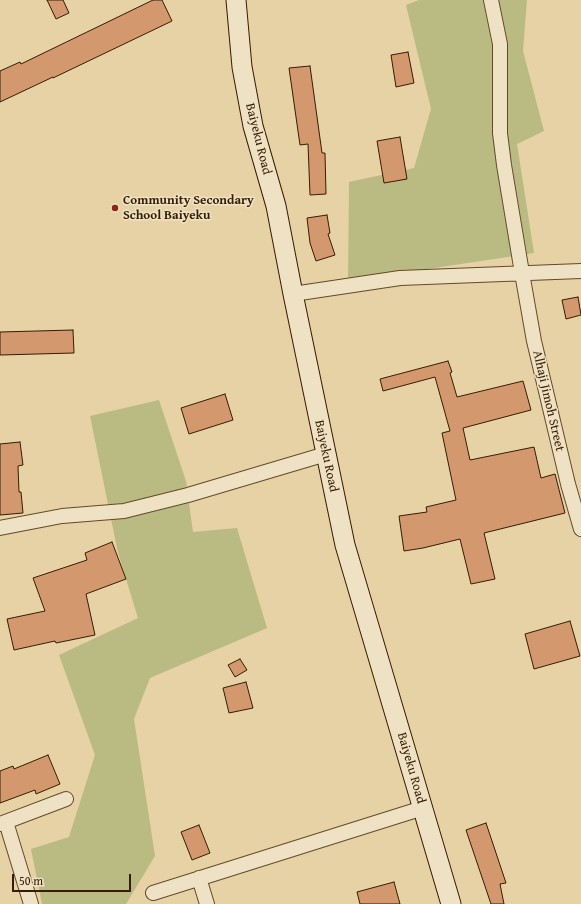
<!DOCTYPE html>
<html>
<head>
<meta charset="utf-8">
<style>
  body { margin:0 }
  #map { position:relative; width:581px; height:904px; overflow:hidden; background:#e6d2a5; font-family:"Gentium Book Plus",serif }
  canvas { display:block }
  .scale { position:absolute; left:12px; top:874px; width:119px; height:18px; box-sizing:border-box; border:2px solid #361c00; border-top:0; padding-left:5px; font-size:12px; line-height:14px; white-space:nowrap; color:#361c00; -webkit-text-stroke:3px #efe2c4; paint-order:stroke }
</style>
</head>
<body>
<div id="map">
<canvas width="581" height="904"></canvas>
<div class="scale">50 m</div>
</div>
<script>
const context = document.querySelector('canvas').getContext('2d');
context.lineJoin = 'round';
function fill(path, color) { context.fillStyle = color; context.fill(path, 'evenodd'); }
const shape = rows => new Path2D(rows.map(r => 'M' + r).join(''));
function trace(path, color, width, dash) { context.strokeStyle = color; context.lineWidth = width; context.lineCap = dash ? 'butt' : 'round'; context.setLineDash(dash || []); context.stroke(path); }
function write(font, color, halo, rows, align = 'center') {
  context.font = font + ' "Gentium Book Plus",serif'; context.lineWidth = 3; context.setLineDash([]); context.textBaseline = 'middle'; context.strokeStyle = halo; context.fillStyle = color; for (const [text, x, y, turn = 0] of rows) {
    context.save(); context.translate(x, y); context.rotate((+turn || 0) * Math.PI / 180); context.textAlign = isNaN(turn) ? turn : align; if (halo) context.strokeText(text, 0, 0); context.fillText(text, 0, 0); context.restore();
  }
}
const green = shape([
  [419,0,527,0,523,51,544,131,517,144,534,253,348,281,349,182,414,168,431,109,406,5],
  [159,400,186,481,193,532,237,528,267,628,150,678,134,719,155,856,126,904,42,904,31,849,69,837,95,755,59,655,138,618,118,553,90,416]
]);
const building = shape([
  [47,0,63,0,69,13,56,19,47,0],
  [153,0,162,0,172,21,53,78,53,77,0,102,0,71,20,62,21,64,153,0],
  [408,52,414,83,396,87,391,55,408,52],
  [310,66,322,153,325,153,326,194,310,195,308,144,300,145,289,68,310,66],
  [400,137,407,179,384,183,377,141,400,137],
  [327,215,330,233,328,234,335,255,316,261,310,243,307,218,327,215],
  [578,297,581,315,566,319,562,300,578,297],
  [73,330,74,353,0,355,0,332,73,330],
  [448,361,452,372,450,373,457,397,523,381,531,410,463,428,470,460,534,447,541,478,555,474,565,513,484,533,495,579,471,584,460,539,423,548,404,551,399,516,427,512,426,507,456,500,442,433,450,431,435,377,383,391,380,379,448,361],
  [225,394,233,420,189,434,181,408,225,394],
  [20,442,23,465,18,466,19,492,21,492,23,513,0,515,0,444,20,442],
  [112,542,126,579,86,594,95,635,56,643,55,641,14,650,7,619,45,611,33,578,87,560,85,553,112,542],
  [570,621,580,656,534,669,525,634,570,621],
  [240,659,247,670,235,677,228,665,240,659],
  [246,682,253,708,229,713,223,688,246,682],
  [48,755,60,784,36,794,35,790,0,803,0,771,13,766,14,769,48,755],
  [486,823,506,883,500,884,504,904,491,904,466,830,486,823],
  [199,825,210,853,192,860,181,832,199,825],
  [394,882,400,904,360,904,357,892,394,882]
]);
const street = shape([
  [491,0,500,44,500,133,504,165,522,273,534,341,568,484,581,529],
  [293,294,400,278,581,271],
  [0,528,62,516,124,511,188,495,326,454],
  [6,822,31,904],
  [0,824,66,799],
  [199,878,207,904],
  [153,893,423,808]
]);
const secondary = shape([
  [236,0,242,67,253,126,276,206,293,294,345,545,451,904]
]);
const markers = [
  [115,208,4,"#8f2418"]
];
const streetNames = [
  ["Baiyeku Road",258,139,76],
  ["Alhaji Jimoh Street",548,401,77],
  ["Baiyeku Road",326,456,78],
  ["Baiyeku Road",411,768,74]
];
const poiNames = [
  ["Community Secondary",123,201],
  ["School Baiyeku",123,216]
];
fill(green, '#b9bb83');
fill(building, '#d3986e');
trace(building, '#361c00', 1);
trace(street, '#624a29', 16);
trace(secondary, '#361c00', 21);
trace(street, '#efe2c4', 14);
trace(secondary, '#efe2c4', 19);
for (const [x, y, r, color] of markers) { const dot = new Path2D(); dot.arc(x, y, r, 0, 2 * Math.PI); context.fillStyle = color; context.fill(dot); trace(dot, '#efe2c4', 1.5); }
write('13px', '#361c00', '#efe2c4', streetNames);
write('bold 13px', '#361c00', '#efe2c4', poiNames, 'left');
</script>
</body>
</html>
